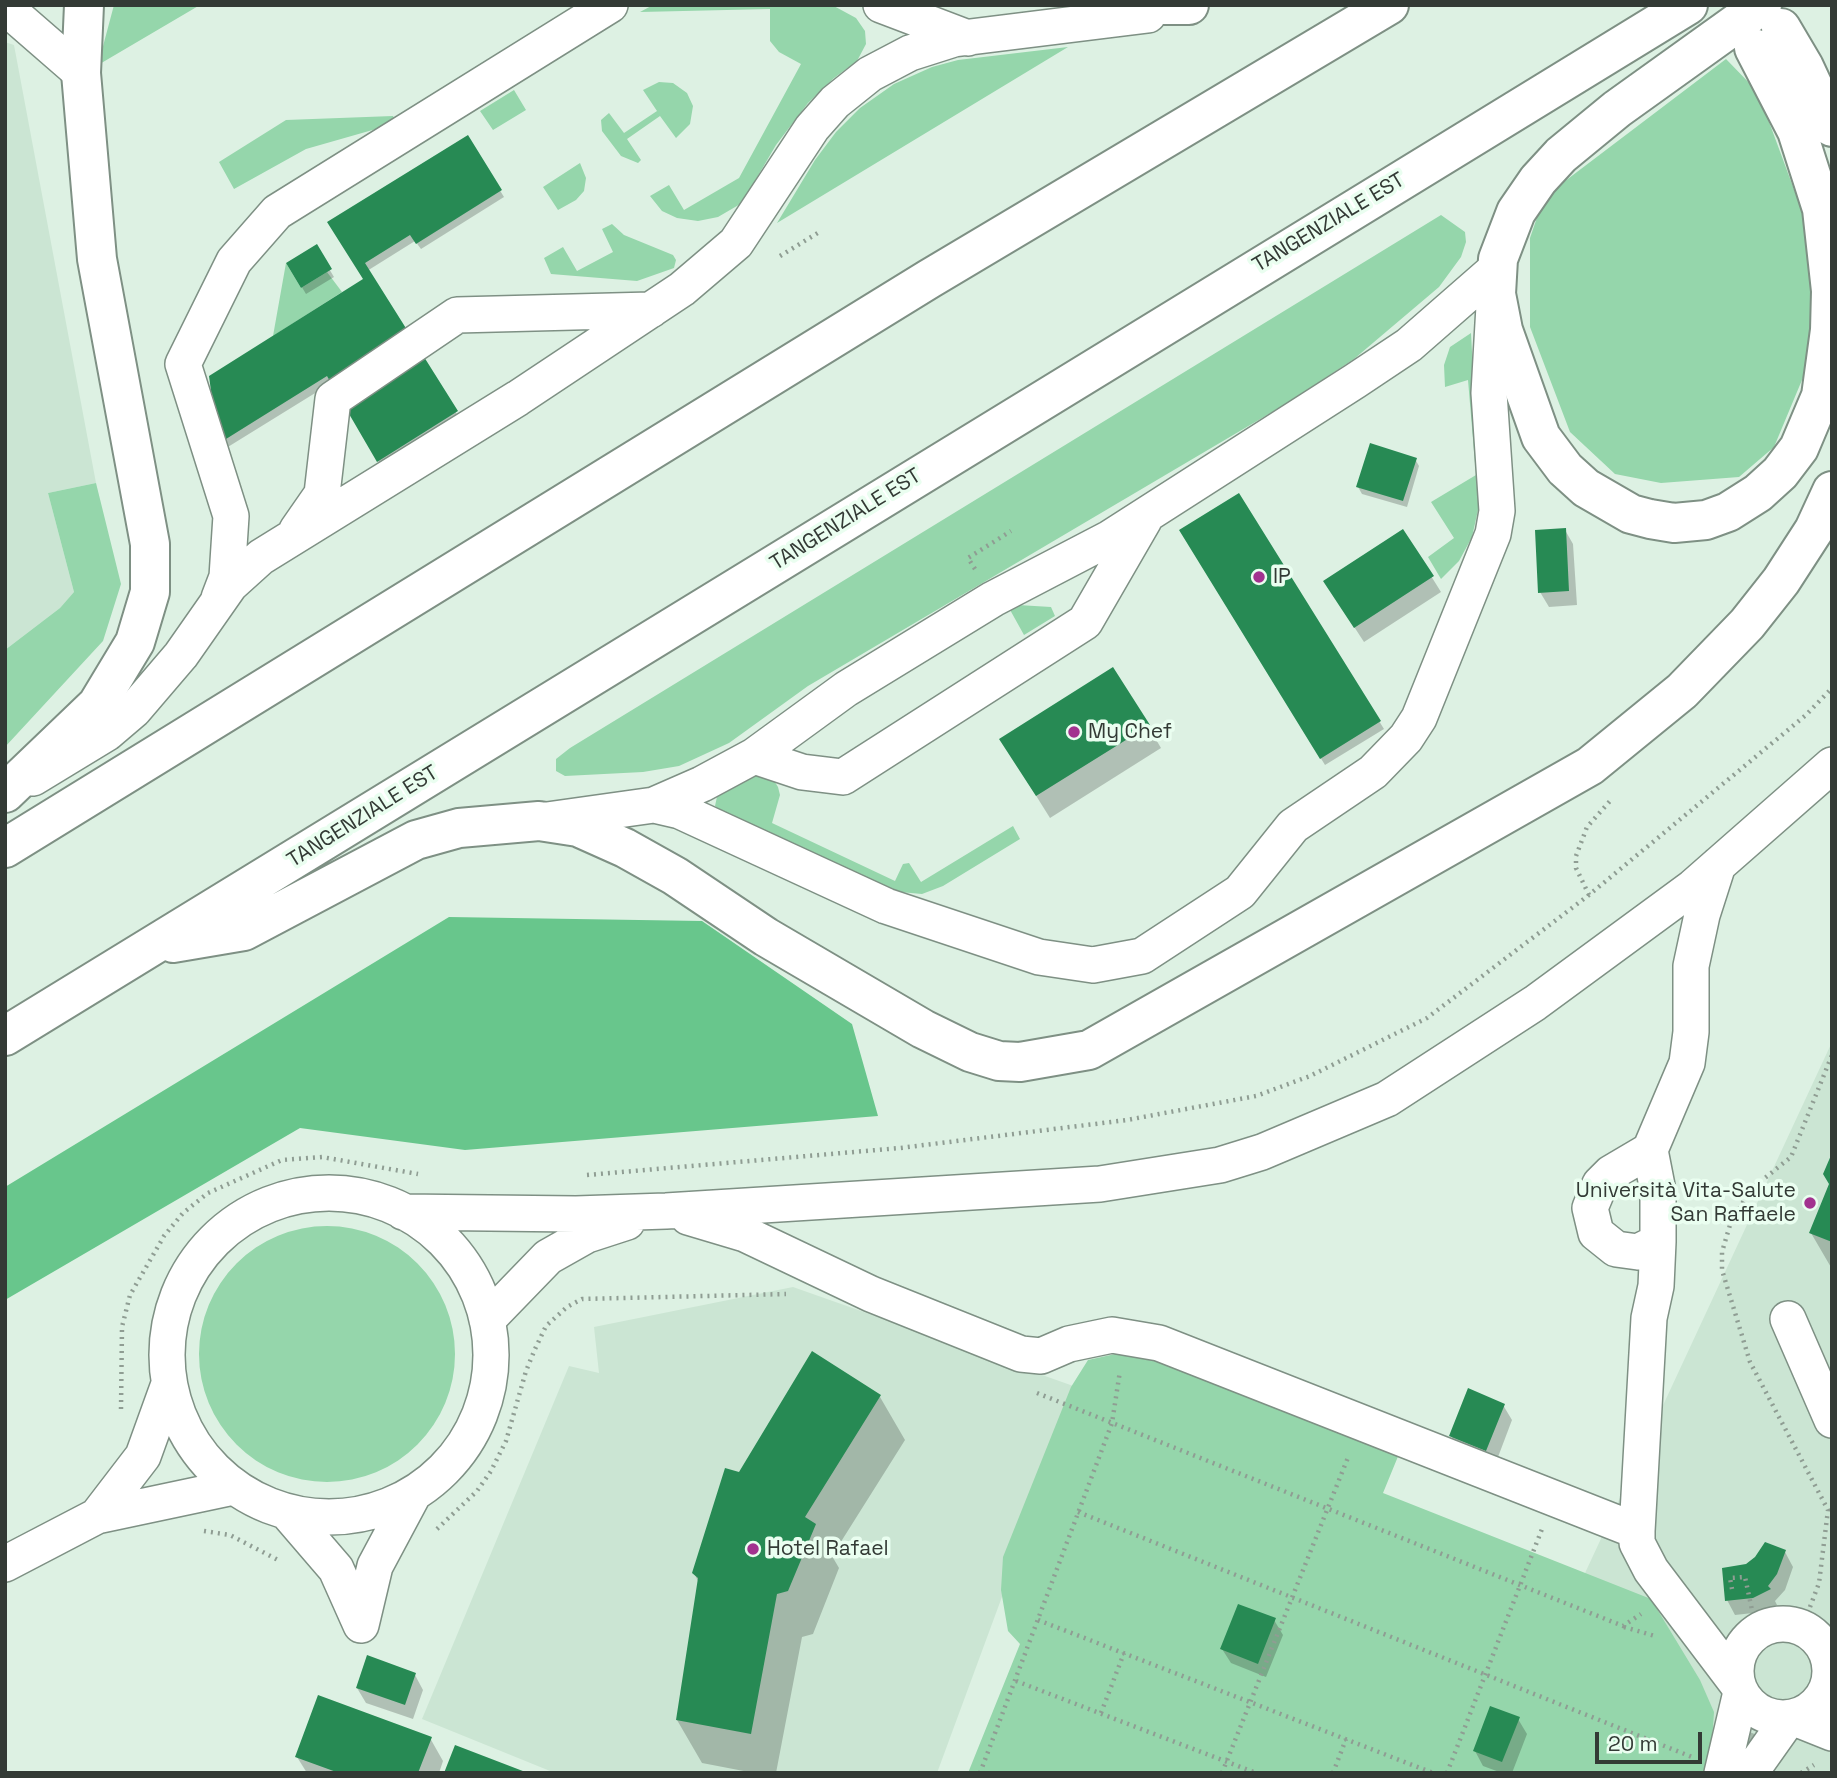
<!DOCTYPE html>
<html>
<head>
<meta charset="utf-8">
<style>
  body { margin:0 }
  #map { position:relative; width:1837px; height:1778px; overflow:hidden; background:#ddf1e3; font-family:"Space Grotesk",sans-serif }
  canvas { display:block }
  .frame { position:absolute; inset:0; border:7px solid #333a35; pointer-events:none }
  .scale { position:absolute; left:1595px; top:1732px; width:107px; height:32px; box-sizing:border-box; border:4px solid #333a35; border-top:0; padding-left:9px; font-size:21px; line-height:24px; white-space:nowrap; color:#333a35; -webkit-text-stroke:5px #eafef0; paint-order:stroke }
</style>
</head>
<body>
<div id="map">
<canvas width="1837" height="1778"></canvas>
<div class="frame"></div>
<div class="scale">20 m</div>
</div>
<script>
const context = document.querySelector('canvas').getContext('2d');
context.lineJoin = 'round';
function fill(path, color) { context.fillStyle = color; context.fill(path, 'evenodd'); }
const shape = rows => new Path2D(rows.map(r => 'M' + r).join(''));
function trace(path, color, width, dash) { context.strokeStyle = color; context.lineWidth = width; context.lineCap = dash ? 'butt' : 'round'; context.setLineDash(dash || []); context.stroke(path); }
function write(font, color, halo, rows, align = 'center') {
  context.font = font + ' "Space Grotesk",sans-serif'; context.lineWidth = 7; context.setLineDash([]); context.textBaseline = 'middle'; context.strokeStyle = halo; context.fillStyle = color; for (const [text, x, y, turn = 0] of rows) {
    context.save(); context.translate(x, y); context.rotate((+turn || 0) * Math.PI / 180); context.textAlign = isNaN(turn) ? turn : align; if (halo) context.strokeText(text, 0, 0); context.fillText(text, 0, 0); context.restore();
  }
}
const built = shape([
  [5,42,14,45,96,483,48,493,74,592,60,608,5,650],
  [1832,1042,1832,1773,1492,1773],
  [793,1287,1079,1388,937,1773,555,1773,422,1719,569,1366,599,1373,594,1327]
]);
const green = shape([
  [114,5,200,5,98,65],
  [653,5,832,5,856,18,865,31,866,44,857,61,834,78,808,103,776,145,742,203,718,217,698,221,677,218,662,211,650,196,669,185,684,210,739,178,801,64,779,52,770,41,770,9,640,12],
  [1068,47,777,223,815,160,836,132,860,108,894,84,932,67,958,60],
  [1726,59,1758,92,1809,230,1817,344,1774,447,1739,477,1661,483,1615,474,1570,432,1530,327,1530,238,1544,197],
  [659,82,673,83,687,93,693,106,690,124,676,138,660,116,627,139,641,160,638,163,621,156,602,131,601,120,609,113,624,133,657,111,643,90],
  [514,90,526,110,493,130,480,111],
  [393,116,397,123,306,149,234,189,219,162,286,120],
  [580,163,586,178,584,191,576,200,558,210,543,187],
  [1441,215,1465,232,1466,242,1461,257,1439,287,1354,359,1284,405,808,686,729,743,679,766,643,772,565,776,556,771,556,759,570,748],
  [612,224,624,235,673,255,676,260,674,268,637,281,551,274,544,258,563,247,577,271,613,252,602,229],
  [286,263,301,288,327,272,342,292,273,336],
  [1471,333,1480,501,1472,537,1459,561,1441,579,1428,557,1454,538,1431,502,1476,475,1468,380,1445,387,1444,365,1450,347],
  [96,483,121,584,103,641,5,747,5,650,60,608,74,592,48,493],
  [1018,605,1051,607,1055,616,1024,635,1009,608],
  [755,774,773,779,778,787,780,795,772,823,895,881,903,864,909,863,921,882,1013,826,1020,839,943,886,922,894,900,892,726,815,715,806,718,792],
  '199 1354a128 128 0 1 1 256 0a128 128 0 1 1-256 0Z',
  [1138,1349,1399,1454,1383,1493,1651,1599,1700,1680,1714,1712,1712,1743,1705,1773,968,1773,1020,1644,1008,1631,1001,1590,1003,1557,1071,1387,1088,1360]
]);
const forest = shape([
  [449,917,702,921,852,1024,878,1116,465,1150,300,1128,5,1300,5,1187]
]);
const shadow = shape([
  [467,137,504,197,421,249,415,241,367,271,460,419,382,468,333,382,223,450,220,443,365,280,329,223],
  [316,247,334,277,306,294,288,264],
  [1415,459,1419,466,1407,507,1362,494,1358,487],
  [1239,495,1384,729,1325,765,1181,531],
  [1565,530,1573,544,1577,605,1549,607,1540,592],
  [1403,531,1441,592,1364,642,1334,596],
  [1148,726,1161,748,1050,818,1015,762],
  [1832,1159,1832,1269,1811,1233,1830,1184],
  [880,1397,905,1440,832,1556,839,1568,813,1634,802,1637,776,1773,754,1773,702,1763,677,1720,699,1583,694,1573,740,1474],
  [1503,1405,1512,1420,1495,1465,1459,1451,1451,1436],
  [1785,1552,1793,1567,1785,1590,1775,1601,1777,1605,1762,1612,1735,1615,1727,1600],
  [1274,1620,1283,1635,1266,1677,1231,1663,1222,1649],
  [415,1675,423,1690,413,1719,366,1703,357,1688],
  [1518,1719,1527,1734,1512,1773,1502,1773,1483,1766,1475,1751],
  [1745,1730,1764,1738,1740,1758],
  [430,1738,443,1761,439,1773,307,1773,297,1757]
]);
const building = shape([
  [468,135,502,190,416,244,410,235,365,263,458,411,377,462,327,376,218,444,209,376,363,279,327,222],
  [317,244,332,269,301,288,286,263],
  [1370,443,1417,458,1403,501,1356,487],
  [1239,493,1381,721,1320,759,1179,530],
  [1566,528,1569,591,1538,593,1535,530],
  [1403,529,1434,576,1354,628,1323,581],
  [1113,667,1150,725,1036,796,999,739],
  [1832,1153,1832,1242,1809,1233,1829,1184,1823,1174],
  [812,1351,881,1395,805,1517,816,1524,788,1591,777,1594,751,1734,676,1720,698,1578,692,1573,725,1468,739,1472],
  [1468,1388,1505,1404,1486,1451,1449,1436],
  [1765,1542,1786,1550,1777,1574,1768,1586,1771,1589,1753,1598,1725,1601,1722,1568,1746,1564,1755,1557],
  [1238,1604,1276,1618,1258,1664,1220,1649],
  [367,1655,416,1673,405,1705,356,1688],
  [318,1695,432,1737,418,1773,339,1773,295,1757],
  [1490,1706,1520,1717,1502,1762,1473,1751],
  [455,1745,528,1773,444,1773]
]);
const path = shape([
  [780,256,821,231],
  [975,569,968,558,1011,531],
  [1589,895,1576,868,1576,856,1587,827,1610,801],
  [587,1175,900,1148,1127,1120,1256,1096,1310,1076,1427,1018,1589,895,1806,715,1832,688],
  [1037,1393,1623,1626,1641,1614],
  [121,1409,122,1327,130,1295,164,1236,183,1213,208,1193,282,1160,322,1157,418,1174],
  [1078,1512,1692,1757],
  [437,1529,477,1491,491,1471,506,1441,526,1371,535,1349,546,1326,567,1307,582,1299,786,1294],
  [204,1531,230,1535,280,1561],
  [1732,1589,1730,1578,1745,1577,1752,1610],
  [1810,1607,1819,1583,1828,1510,1750,1362,1722,1270,1722,1252,1730,1225,1750,1190,1791,1157,1832,1055],
  [1038,1620,1433,1773],
  [1624,1627,1655,1636],
  [1016,1681,1256,1773],
  [1101,1713,1124,1653],
  [980,1773,1112,1423,1120,1371],
  [1222,1773,1349,1455],
  [1333,1773,1346,1739],
  [1447,1773,1542,1529],
  [1801,1773,1814,1765]
]);
const minor = shape([
  [881,5,968,38],
  [5,7,81,73],
  [297,530,322,494,333,399,457,315,651,310],
  [219,598,227,577,231,516,183,364,234,261,277,212,610,5],
  [754,756,802,772,843,777,1085,622,1144,520],
  [33,778,107,733,134,710,181,655,230,585,261,557,518,398,682,289,736,243,812,128,835,102,870,74,910,53,954,39,1148,15],
  [654,805,680,811,886,906,1039,957,1093,965,1142,956,1240,892,1293,826,1373,772,1406,738,1419,718,1493,534,1497,511,1489,393,1494,306],
  [547,820,654,805,702,784,754,756,846,689,993,599,1110,538,1355,381,1409,345,1496,269],
  [1718,865,1702,915,1691,966,1691,1032,1687,1063,1650,1150,1658,1191,1658,1242,1656,1286,1649,1318,1637,1531,1637,1543,1651,1570,1738,1685],
  [1650,1150,1611,1173,1600,1184,1590,1208,1596,1233,1616,1249,1638,1252,1658,1242],
  '167 1355a162 162 0 1 1 324 0a162 162 0 1 1-324 0Z',
  [403,1212,576,1214,666,1211,1100,1184,1220,1165,1262,1152,1387,1099,1535,1003,1693,887,1832,765],
  [688,1217,745,1234,871,1294,1021,1354,1041,1356,1069,1344,1112,1335,1159,1343,1637,1531],
  [1788,1319,1832,1420],
  [487,1320,548,1257,587,1235,627,1222],
  [287,1512,336,1569,361,1625],
  [97,1516,143,1456,169,1384],
  [5,1564,97,1516,234,1487],
  '1736 1671a47 47 0 1 1 94 0a47 47 0 1 1-94 0Z',
  [361,1625,375,1566,414,1493],
  [1792,1717,1832,1733],
  [1722,1773,1741,1692],
  [1750,1773,1789,1718]
]);
const highway = shape([
  [1113,5,1189,5],
  [1781,28,1804,67,1832,127],
  [1754,48,1797,131,1822,209,1831,291,1830,330,1821,396,1799,448,1780,473,1758,493,1728,512,1706,520,1674,523,1650,519,1631,514,1586,488,1565,469,1541,437,1503,330,1496,294,1498,259,1516,212,1538,180,1561,155,1617,109,1762,5],
  [5,793,97,705,135,642,150,592,150,544,97,259,81,73,84,5],
  [5,848,929,279,1389,5],
  [173,943,244,931,416,840,459,828,539,821,578,827,625,848,675,876,766,937,923,1029,970,1052,999,1061,1020,1062,1089,1050,1590,766,1682,691,1747,624,1781,581,1814,530,1832,491],
  [5,1036,1688,5]
]);
const markers = [
  [1259,577,7,"#a2328f"],
  [1074,732,7,"#a2328f"],
  [1810,1203,7,"#a2328f"],
  [753,1549,7,"#a2328f"]
];
const streetNames = [
  ["TANGENZIALE EST",1329,223,-31],
  ["TANGENZIALE EST",846,520,-32],
  ["TANGENZIALE EST",363,817,-32]
];
const poiNames = [
  ["IP",1273,577],
  ["My Chef",1088,732],
  ["Università Vita-Salute",1796,1191,"right"],
  ["San Raffaele",1796,1215,"right"],
  ["Hotel Rafael",767,1549]
];
fill(built, '#cbe5d3');
fill(green, '#95d6ab');
fill(forest, '#68c68c');
fill(shadow, '#0003');
fill(building, '#278a54');
trace(minor, '#7e9084', 38);
trace(highway, '#7e9084', 42);
trace(path, '#8f9d93', 4.5, [2, 5]);
trace(minor, '#fff', 35);
trace(highway, '#fff', 38);
for (const [x, y, r, color] of markers) { const dot = new Path2D(); dot.arc(x, y, r, 0, 2 * Math.PI); context.fillStyle = color; context.fill(dot); trace(dot, '#eafef0', 2.5); }
write('21px', '#333a35', '#eafef0', streetNames);
write('21px', '#333a35', '#eafef0', poiNames, 'left');
</script>
</body>
</html>
